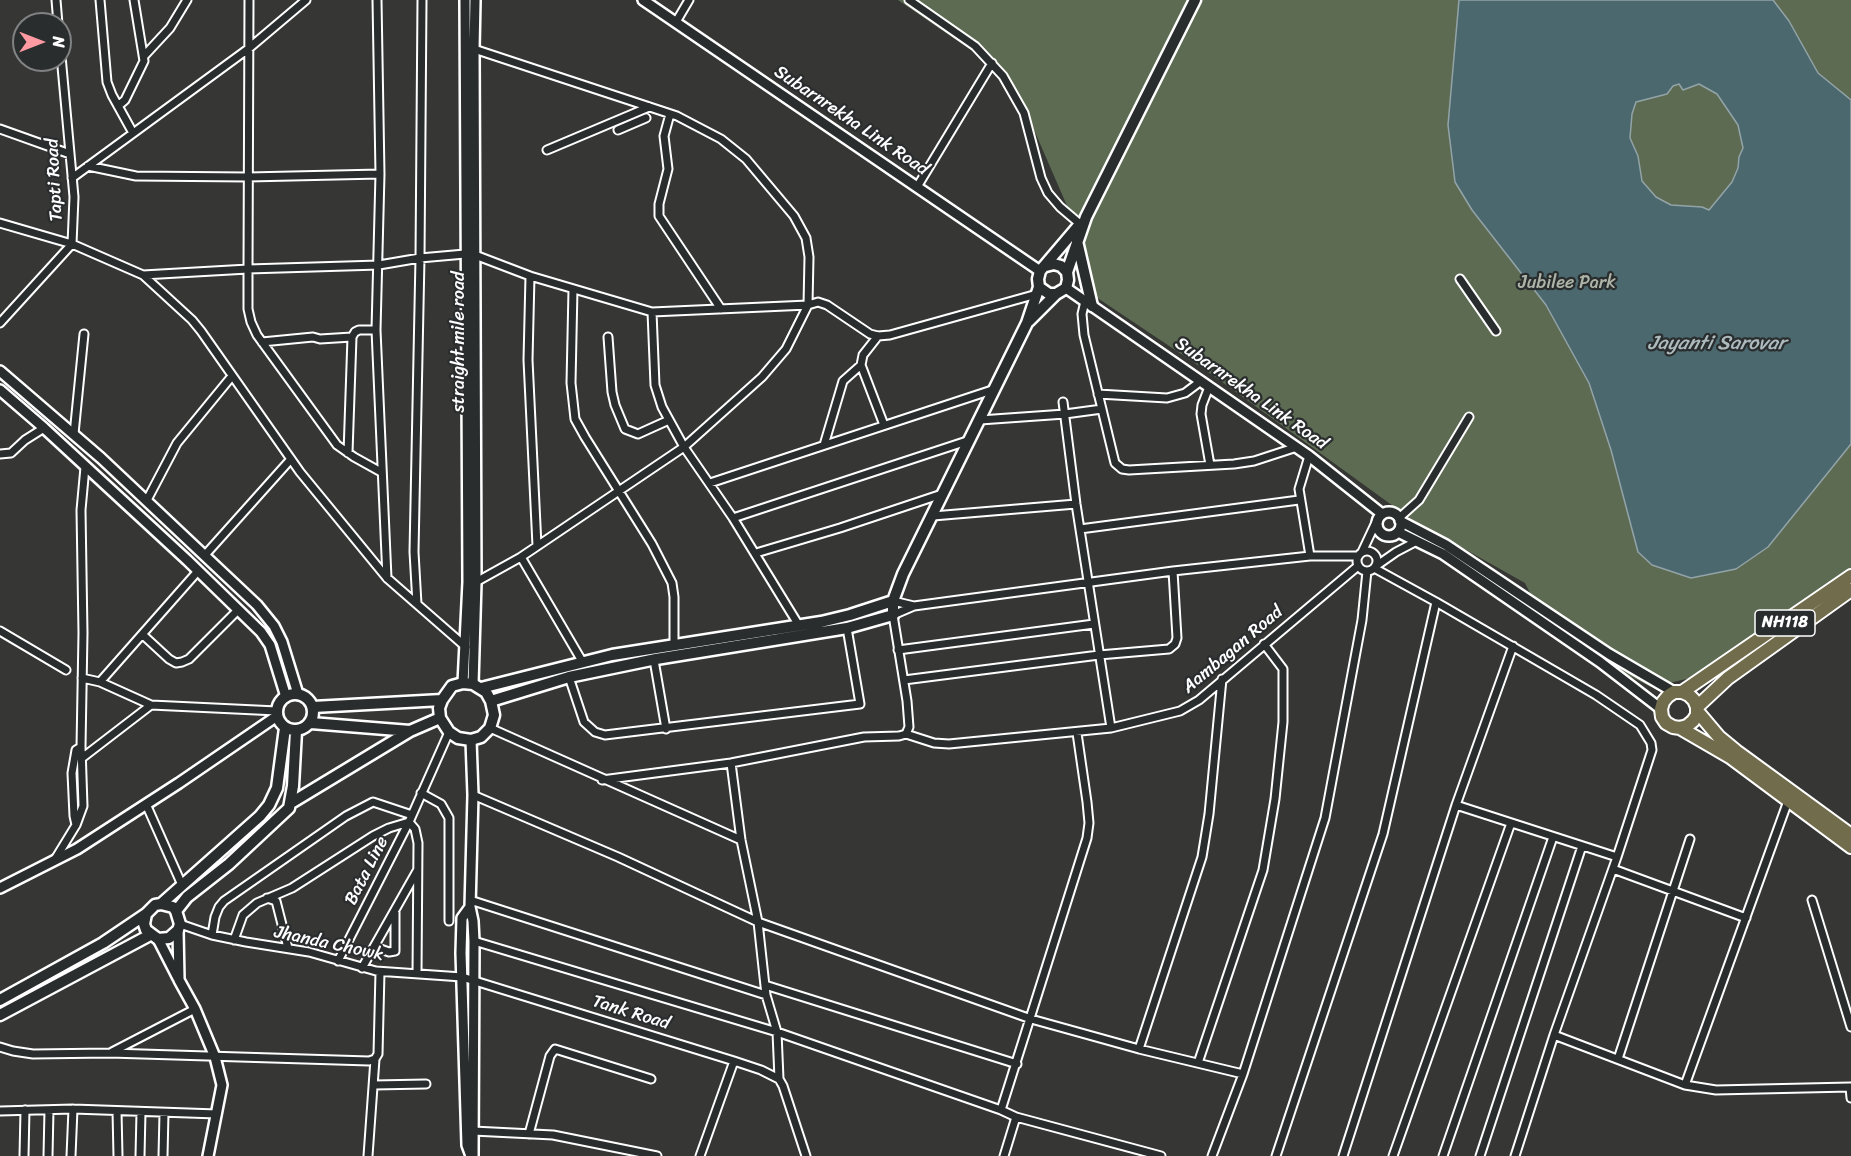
<!DOCTYPE html>
<html>
<head>
<meta charset="utf-8">
<style>
  body { margin:0 }
  #map { position:relative; width:1851px; height:1156px; overflow:hidden; background:#363634; font-family:Sriracha,sans-serif }
  canvas { display:block }
  .north { position:absolute; left:12px; top:12px; width:60px; height:60px; box-sizing:border-box; background:#2a2d2e; border:2px solid #7f8182; border-radius:50%; rotate:90deg; font-size:16px; font-weight:700; line-height:24px; text-align:center; color:#fff }
  .north::after { content:''; display:block; margin:auto; width:21px; height:27px; background:#ff9aa2; clip-path:polygon(50% 0,100% 100%,50% 72%,0 100%) }
</style>
</head>
<body>
<div id="map">
<canvas width="1851" height="1156"></canvas>
<div class="north">N</div>
</div>
<script>
const context = document.querySelector('canvas').getContext('2d');
context.lineJoin = 'round';
function fill(path, color) { context.fillStyle = color; context.fill(path, 'evenodd'); }
const shape = rows => new Path2D(rows.map(r => 'M' + r).join(''));
function trace(path, color, width, dash) { context.strokeStyle = color; context.lineWidth = width; context.lineCap = dash ? 'butt' : 'round'; context.setLineDash(dash || []); context.stroke(path); }
function write(font, color, halo, rows, align = 'center') {
  context.font = font + ' Sriracha,sans-serif'; context.lineWidth = 4.5; context.setLineDash([]); context.textBaseline = 'middle'; context.strokeStyle = halo; context.fillStyle = color; for (const [text, x, y, turn = 0] of rows) {
    context.save(); context.translate(x, y); context.rotate((+turn || 0) * Math.PI / 180); context.textAlign = isNaN(turn) ? turn : align; if (halo) context.strokeText(text, 0, 0); context.fillText(text, 0, 0); context.restore();
  }
}
const green = shape([
  [898,0,1851,0,1851,575,1713,673,1651,687,1595,658,1540,613,1525,583,1411,519,1211,374,1084,289,1071,215,1028,116,1006,82,984,59]
]);
const water = shape([
  [1459,0,1773,0,1789,21,1818,73,1851,100,1851,444,1768,547,1736,569,1691,578,1652,565,1638,552,1611,450,1589,383,1546,305,1472,210,1455,182,1448,125,1459,0],
  [1679,84,1683,90,1699,84,1717,94,1738,125,1743,148,1739,157,1738,168,1732,182,1709,210,1702,207,1671,205,1656,197,1642,181,1638,156,1630,138,1632,114,1636,102,1667,94,1673,86,1679,84]
]);
const minor = shape([
  [56,0,58,24],
  [100,0,107,82,112,95,133,133],
  [249,0,248,269,248,309,251,322,257,335,337,445,354,457,381,472],
  [377,0,380,174,376,330,387,578],
  [909,0,975,46,1003,76,1024,113,1041,178,1048,193,1060,207,1080,224],
  [676,22,689,0],
  [474,49,677,116,721,139,746,159,794,216,806,238,809,257,808,305,786,349,762,377,684,447,521,557,476,582],
  [144,56,170,28,187,0],
  [118,106,125,100,144,61,134,0],
  [670,114,664,136,668,169,659,204,659,216,721,309],
  [0,129,70,154],
  [618,130,646,118],
  [547,150,649,107],
  [88,166,136,176,248,177,380,174],
  [72,178,248,49,306,0],
  [917,187,992,63],
  [0,223,72,244,143,275,248,269,379,265,420,258,465,254,475,255,530,276,652,312,808,305,818,302,827,305,870,334,878,336,890,335,1037,294],
  [143,275,192,320,201,331,300,472,387,578,466,647],
  [530,276,528,360,537,546],
  [1460,279,1496,331],
  [573,289,571,383,575,419,585,437,652,544,672,583,674,597,674,644],
  [1085,301,1082,314,1084,335,1115,463,1122,469,1129,470,1234,464,1254,461,1297,447],
  [652,312,655,385,662,407,684,447,733,518,798,624],
  [0,323,72,244,74,197,60,45],
  [878,336,863,355,861,365,884,425],
  [608,337,612,392,615,405,625,429,638,434,669,420],
  [262,342,313,337,320,339,352,337],
  [1209,387,1202,405,1201,414,1210,465],
  [1098,394,1167,398,1185,393,1201,381],
  [1063,402,1076,504,1111,728],
  [980,420,1065,414,1102,409],
  [74,434,84,334],
  [824,445,843,381,861,365],
  [348,453,352,337,355,332,359,330,376,330],
  [0,454,11,453,25,440,44,428],
  [1309,456,1299,489,1310,556],
  [710,483,995,389],
  [147,500,177,443,232,376],
  [933,516,1076,504],
  [733,518,970,440],
  [1399,518,1419,500,1469,417],
  [1080,529,1299,500],
  '1357 561a10 10 0 1 1 20 0a10 10 0 1 1-20 0Z',
  [1362,552,1378,518],
  [756,553,840,528,942,494],
  [205,555,291,459],
  [521,557,582,661],
  [1376,566,1396,552,1417,541],
  [1374,568,1436,602,1596,695,1640,725,1651,743,1652,750,1617,857,1554,1035,1515,1156],
  [893,601,914,606],
  [417,604,414,552,420,258,422,0],
  [0,631,66,670],
  [143,635,169,659,176,663,182,662,189,659,238,610],
  [898,650,1094,624],
  [654,660,666,729],
  [569,677,584,722,595,732,605,735,860,704,847,628],
  [82,678,100,682,151,705,277,711],
  [904,680,1099,655,1169,649,1175,644,1177,638,1173,571],
  [100,682,198,571],
  [490,728,741,840],
  [906,734,934,743,949,744,1111,728,1180,711,1199,700,1358,566],
  [82,758,151,705],
  [731,763,741,840,758,922,766,995,777,1032,779,1079],
  [602,780,731,763,864,737,899,736,906,734,909,727,907,701,893,615,914,606,1173,571,1310,556,1358,556],
  [421,793,441,804,449,818,449,921],
  [473,795,618,857,758,922,1031,1019,1139,1049,1243,1074],
  [146,804,182,885],
  [1456,805,1617,857],
  [76,825,74,816,72,773,76,750,81,747],
  [54,861,76,825,83,806,81,747,83,633,81,510,85,467],
  [1613,869,1746,918],
  [267,898,276,901,288,948],
  [470,900,766,995],
  [1812,900,1851,1027],
  [180,924,212,935,246,942,309,952,376,971,462,977,734,1061,761,1070,779,1079],
  [212,935,215,917,219,907,224,901,346,816,373,802,412,815],
  [234,940,243,915,257,903,292,888,373,836,389,828,409,822,415,829,418,843,417,974],
  [474,941,777,1032,1001,1110,1016,1117,1161,1156],
  [375,947,389,952,395,951,395,912],
  [338,961,409,822,449,732],
  [362,968,417,871],
  [765,985,1017,1064],
  [1554,1035,1685,1085,1716,1090,1850,1087,1851,1098],
  [0,1047,13,1051,33,1054,110,1053,369,1061,375,1059,378,1054,380,972],
  [1139,1049,1202,857,1209,814,1222,679],
  [112,1052,195,1009],
  [1618,1059,1690,839],
  [1198,1063,1263,870,1275,799,1283,722,1283,669,1264,644],
  [779,1079,783,1086,806,1156],
  [374,1085,426,1084],
  [1685,1085,1788,801],
  [1001,1110,1087,838,1089,823,1087,802,1077,733],
  [0,1111,73,1109,217,1114],
  [117,1111,118,1156],
  [473,1131,553,1135,657,1156],
  [529,1134,550,1056,555,1049,651,1079],
  [24,1156,25,1110],
  [48,1156,49,1110],
  [71,1156,73,1109],
  [140,1156,141,1112],
  [163,1156,164,1113],
  [368,1156,375,1059],
  [700,1156,734,1061],
  [1004,1156,1016,1117],
  [1212,1156,1243,1074,1325,818,1362,620,1367,571],
  [1276,1156,1383,834,1436,602],
  [1343,1156,1456,805,1513,646],
  [1393,1156,1511,823],
  [1443,1156,1553,837],
  [1480,1156,1582,846]
]);
const tertiary = shape([
  [643,0,1040,271],
  [1066,288,1309,456,1382,514],
  [0,371,101,458,257,605,274,626,282,642,298,694],
  [0,390,44,428,187,560,261,632,270,645,286,697],
  '1377 524a12 12 0 1 1 24 0a12 12 0 1 1-24 0Z',
  [1400,521,1446,545,1609,654,1674,692],
  [1398,532,1443,554,1600,662,1661,709],
  [463,683,468,582,465,0],
  [473,684,476,582,474,49,475,0],
  [471,740,473,795,470,907,473,921,474,941,473,1156],
  [0,888,77,849,179,783,277,716],
  [470,907,462,918,461,953,467,1145,471,1156],
  [178,930,179,980,195,1009,215,1057,222,1085,208,1156],
  [158,939,178,978]
]);
const secondary = shape([
  [1077,241,1092,306],
  [1067,272,1086,217,1195,0],
  [1056,294,1049,294,1039,287,1038,279,1040,271,1080,224],
  [1029,321,1056,294,1066,288,1068,280,1067,272,1061,266,1054,264,1046,266],
  [463,683,473,684,486,692,491,701,494,715,490,728,481,737,471,740,458,738,449,732,440,718,439,708,442,700,452,686,463,683],
  [481,688,612,655,821,622,850,615,893,601],
  '277 712a18 18 0 1 1 36 0a18 18 0 1 1-36 0Z',
  [491,701,569,677,656,659,847,628,893,615,893,601,903,574,1027,323,1039,287],
  [313,707,442,700],
  [311,723,410,731,440,718],
  [291,803,410,731],
  [161,904,260,816,269,805,277,788,285,728],
  [176,911,187,897,229,864,289,808,293,786,296,731],
  [0,1000,103,943,146,914,155,905,161,904,173,907,176,911,180,924,178,930,169,938,158,939,146,930,144,924,146,914],
  [0,1015,150,935]
]);
const trunk = shape([
  [1682,692,1851,576],
  [1697,707,1728,678,1851,590],
  [1697,711,1719,737,1736,751,1851,835],
  [1680,728,1687,726,1693,721,1697,715,1697,707,1694,700,1689,695,1682,692,1674,692,1668,696,1663,702,1661,709,1662,717,1666,723,1673,727,1680,728,1730,757,1851,847]
]);
const shields = [
  [1785,623,60]
];
const shieldNames = [
  ["NH118",1785,623]
];
const streetNames = [
  ["Subarnrekha Link Road",851,121,34],
  ["Tapti Road",55,180,-93],
  ["straight mile road",459,342,-90],
  ["Subarnrekha Link Road",1251,394,35],
  ["Aambagan Road",1233,650,-40],
  ["Bata Line",367,871,-63],
  ["Jhanda Chowk",329,944,12],
  ["Tank Road",631,1013,17]
];
const parkNames = [
  ["Jubilee Park",1567,283]
];
const waterNames = [
  ["Jayanti Sarovar",1717,344]
];
fill(green, '#5d6b52');
fill(water, '#4b686e');
trace(water, '#93a4a8', 1.5);
trace(minor, '#fff', 11);
trace(tertiary, '#fff', 14);
trace(secondary, '#fff', 15);
trace(trunk, '#fff', 16);
trace(minor, '#2a2d2e', 7);
trace(tertiary, '#2a2d2e', 9);
trace(secondary, '#2a2d2e', 10);
trace(trunk, '#716c4b', 12);
for (const [x, y, w] of shields) { const box = new Path2D(); box.roundRect(x - w / 2, y - 13, w, 26, 4.5); context.fillStyle = '#2a2d2e'; context.fill(box); trace(box, '#fff', 1.5); }
write('bold 16px', '#fff', null, shieldNames);
write('18px', '#fff', '#2a2d2e', streetNames);
write('18px', '#aeb5a8', '#2a2d2e', parkNames);
write('italic 20px', '#aebbbe', '#2a2d2e', waterNames);
</script>
</body>
</html>
